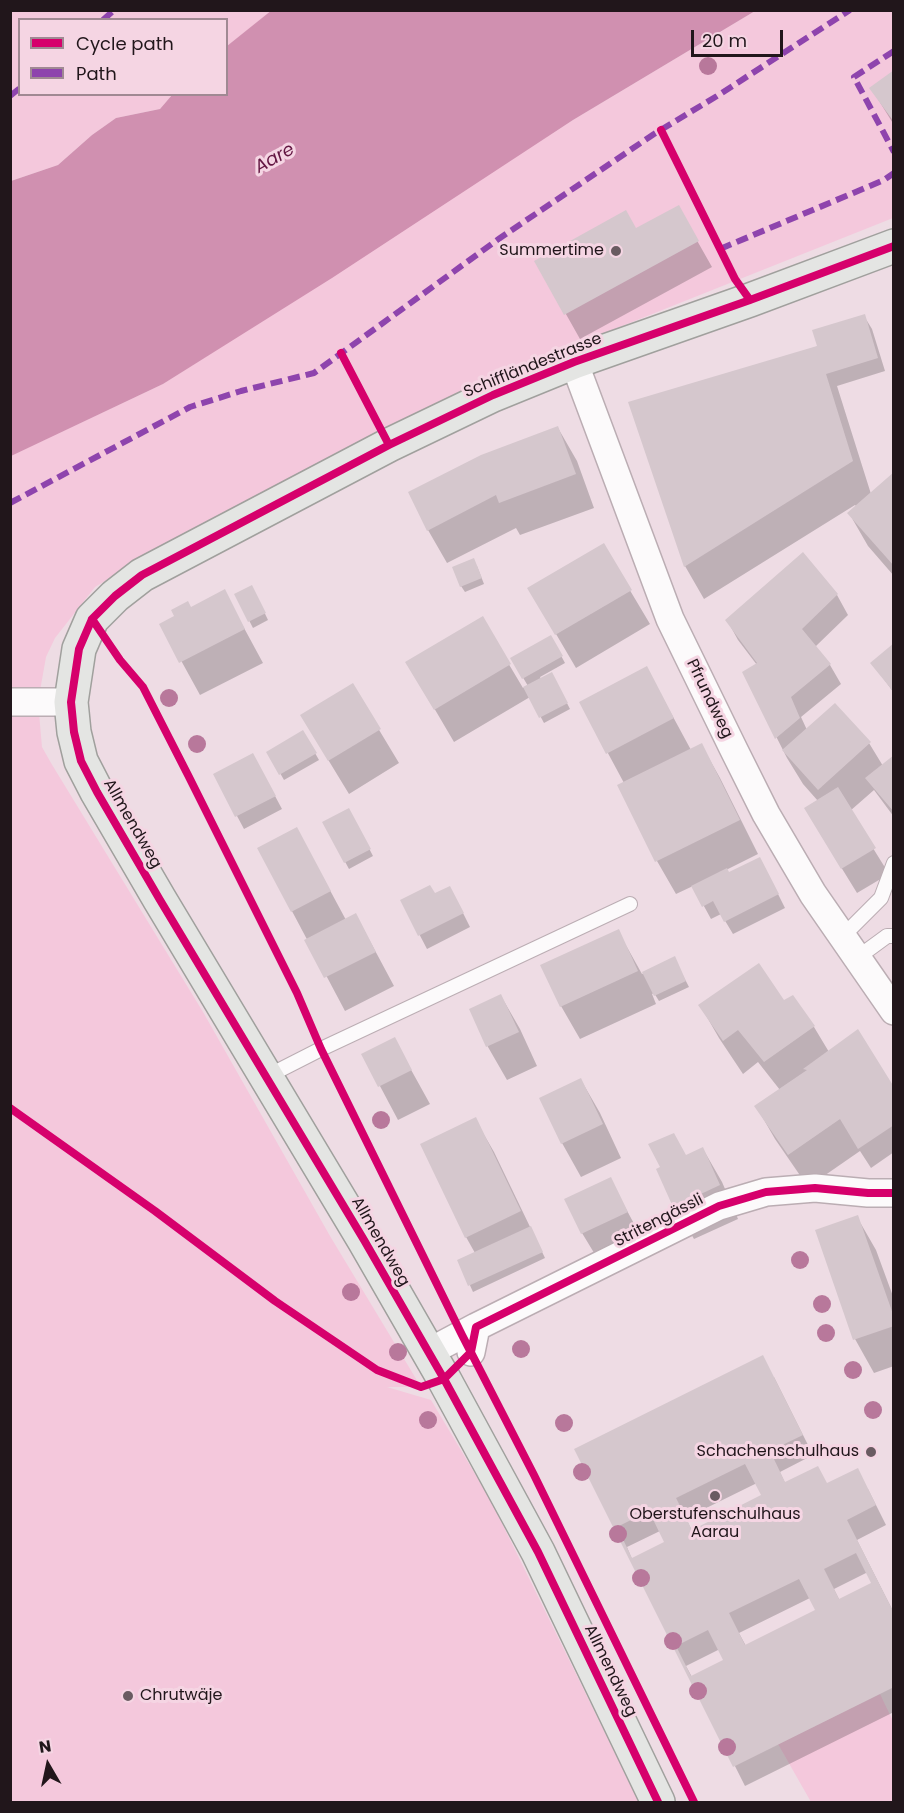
<!DOCTYPE html>
<html>
<head>
<meta charset="utf-8">
<style>
  body { margin:0 }
  #map { position:relative; width:904px; height:1813px; overflow:hidden; background:#eedce4; font-family:Poppins,sans-serif }
  canvas { display:block }
  .frame { position:absolute; inset:0; border:12px solid #21161b; pointer-events:none }
  .legend { position:absolute; left:18px; top:18px; width:210px; height:78px; box-sizing:border-box; background:#f5d5e3; border:2px solid #a08993; margin:0; padding:8px 10px; list-style:none; font-size:18px; color:#21161b }
  .legend li { display:flex; align-items:center; gap:12px; height:30px }
  .legend b { width:30px; border:2px solid #a08993 }
  .north { position:absolute; left:18px; top:1735px; width:60px; height:60px; -webkit-text-stroke:4px #f5d5e3; paint-order:stroke; rotate:351deg; font-size:16px; font-weight:700; line-height:24px; text-align:center; color:#21161b }
  .north::after { content:''; display:block; margin:auto; width:21px; height:27px; background:#21161b; clip-path:polygon(50% 0,100% 100%,50% 72%,0 100%) }
  .scale { position:absolute; left:691px; top:30px; width:92px; height:27px; box-sizing:border-box; border:3px solid #21161b; border-top:0; padding-left:8px; font-size:18px; line-height:21px; white-space:nowrap; color:#21161b; -webkit-text-stroke:4px #f5d5e3; paint-order:stroke }
</style>
</head>
<body>
<div id="map">
<canvas width="904" height="1813"></canvas>
<div class="frame"></div>
<ul class="legend">
<li><b style="height:8px;background:#d6006c"></b>Cycle path</li>
<li><b style="height:8px;background:#8e44ad"></b>Path</li>
</ul>
<div class="north">N</div>
<div class="scale">20 m</div>
</div>
<script>
const context = document.querySelector('canvas').getContext('2d');
context.lineJoin = 'round';
function fill(path, color) { context.fillStyle = color; context.fill(path, 'evenodd'); }
const shape = rows => new Path2D(rows.map(r => 'M' + r).join(''));
function trace(path, color, width, dash) { context.strokeStyle = color; context.lineWidth = width; context.lineCap = dash ? 'butt' : 'round'; context.setLineDash(dash || []); context.stroke(path); }
function write(font, color, halo, rows, align = 'center') {
  context.font = font + ' Poppins,sans-serif'; context.lineWidth = 6; context.setLineDash([]); context.textBaseline = 'middle'; context.strokeStyle = halo; context.fillStyle = color; for (const [text, x, y, turn = 0] of rows) {
    context.save(); context.translate(x, y); context.rotate((+turn || 0) * Math.PI / 180); context.textAlign = isNaN(turn) ? turn : align; if (halo) context.strokeText(text, 0, 0); context.fillText(text, 0, 0); context.restore();
  }
}
const green = shape([
  [11,11,272,11,227,46,226,20,20,20,20,94,172,95,160,109,116,118,92,135,58,165,11,181],
  [755,11,893,11,893,218,592,338,336,453,157,550,95,587,55,638,46,657,38,702,42,747,51,763,203,1012,330,1236,421,1387,387,1387,431,1400,490,1499,639,1802,11,1802,10,456,163,384,573,120],
  [880,1694,893,1721,893,1802,811,1802,778,1744]
]);
const water = shape([
  [272,10,755,11,573,120,332,278,163,384,11,456,11,181,58,165,92,135,116,118,160,109,172,95,226,94,227,46]
]);
const shadow = shape([
  [894,72,894,125,871,88],
  [678,207,712,267,580,339,536,261,636,230],
  [864,316,872,329,885,371,837,386,871,494,894,474,894,576,868,546,849,513,856,506,855,505,704,599,685,566,816,347],
  [558,428,577,461,594,508,520,535,516,528,447,563,428,530],
  [603,545,650,624,576,668,529,588],
  [803,554,837,595,848,615,815,647,830,665,841,684,801,717,807,730,869,743,883,766,894,757,894,817,874,790,850,811,889,874,857,893,820,833,818,801,803,784,787,758,744,673,757,665,738,640,727,620],
  [477,566,484,584,465,592,461,586],
  [224,591,263,663,200,695,161,624],
  [255,593,268,620,253,628,236,595],
  [482,619,523,688,528,686,512,659,551,637,565,663,540,677,541,679,552,674,570,709,544,723,530,697,454,742,427,696],
  [894,645,894,693,872,663],
  [352,685,399,763,349,794,321,748],
  [665,702,691,750,701,744,720,778,758,854,726,870,728,874,767,872,785,908,733,934,721,914,711,919,693,886,676,894,657,861,619,786,624,783,581,703],
  [303,732,319,760,284,780,268,752],
  [260,768,282,809,244,829,215,775],
  [349,810,373,856,349,869,324,823],
  [297,829,346,920,356,915,394,986,345,1011,259,849],
  [434,895,457,901,470,927,427,949,402,901],
  [618,931,642,974,674,958,689,987,659,1001,654,993,652,994,656,1004,580,1039,561,1006],
  [501,996,520,1029,537,1066,507,1080,488,1047,471,1010],
  [783,1002,814,1027,829,1052,894,1090,894,1152,871,1168,860,1151,808,1187,775,1139,756,1106,780,1090,758,1062,743,1074,719,1038,700,1005],
  [394,1039,430,1104,398,1120,363,1054],
  [581,1080,600,1113,621,1158,581,1177,562,1143],
  [475,1119,494,1152,545,1258,473,1292,459,1261,475,1253,466,1237],
  [703,1149,722,1182,738,1219,694,1239,675,1206,686,1157],
  [610,1179,646,1246,602,1266,582,1233],
  [857,1217,876,1250,894,1299,894,1366,874,1373,855,1339,817,1231],
  [774,1377,813,1455,780,1472,785,1483,827,1485,868,1489,886,1525,857,1540,894,1613,894,1712,745,1786,576,1450],
  [757,1483,763,1496,692,1531,686,1518],
  [660,1531,666,1542,632,1559,627,1547],
  [868,1572,873,1584,840,1601,834,1589],
  [810,1598,817,1611,746,1646,739,1633],
  [720,1649,725,1660,692,1677,686,1666]
]);
const building = shape([
  [894,70,894,122,869,88],
  [679,205,699,241,564,315,534,261,626,210,636,228],
  [865,314,878,358,826,374,853,461,684,567,628,402,817,346,812,330],
  [558,426,576,474,499,503,496,495,427,531,408,492,481,455],
  [894,472,894,566,847,513],
  [604,543,632,590,555,635,527,588],
  [803,552,838,594,802,629,831,664,791,697,800,718,775,739,742,672,757,663,725,620],
  [474,558,482,578,460,587,452,567],
  [252,585,266,613,248,622,234,594],
  [225,589,245,629,179,663,159,624,174,616,171,610,188,601,191,607],
  [483,616,511,664,434,710,405,662],
  [551,635,563,656,522,679,510,658],
  [894,643,894,689,892,690,870,663],
  [647,666,674,718,606,754,579,702],
  [552,672,568,703,539,718,523,687],
  [353,683,381,729,328,761,300,715],
  [835,703,871,742,818,790,782,750],
  [303,730,317,753,279,775,266,752],
  [702,743,740,820,655,862,617,785],
  [253,753,276,796,235,817,213,774],
  [894,755,894,812,865,778],
  [838,787,876,848,841,869,804,808],
  [349,808,371,849,344,863,322,822],
  [297,827,331,891,291,912,257,848],
  [760,857,779,894,724,922,713,901,702,907,691,886,727,868,729,872],
  [430,885,435,893,450,886,464,913,418,936,400,900],
  [356,913,376,952,324,978,304,940],
  [619,929,638,971,560,1007,540,965],
  [675,956,686,981,654,996,642,972],
  [759,963,784,1000,793,995,815,1026,764,1062,738,1030,723,1041,698,1005],
  [501,994,519,1032,486,1047,469,1009],
  [858,1029,894,1087,894,1125,858,1149,840,1119,788,1155,754,1106,807,1070,803,1069],
  [395,1037,412,1070,378,1087,361,1054],
  [581,1078,603,1124,561,1144,539,1098],
  [476,1117,521,1211,465,1238,420,1144],
  [674,1133,686,1155,703,1147,720,1185,673,1207,656,1169,660,1167,648,1144],
  [611,1177,628,1212,581,1234,564,1199],
  [858,1215,894,1317,894,1326,853,1340,815,1230],
  [531,1226,543,1252,468,1286,457,1260],
  [763,1355,803,1435,770,1451,785,1482,818,1466,827,1483,858,1468,876,1505,847,1520,894,1613,894,1687,733,1767,574,1449],
  [745,1464,761,1495,692,1530,676,1498],
  [649,1511,664,1542,632,1558,617,1527],
  [856,1553,871,1583,839,1599,824,1569],
  [799,1579,815,1610,745,1645,729,1613],
  [708,1630,723,1660,691,1676,676,1646]
]);
const service = shape([
  [842,937,881,898,894,863],
  [857,958,887,936,894,936],
  [266,1077,321,1049,630,904]
]);
const minor = shape([
  [574,362,670,619,734,750,766,814,813,894,894,1011],
  [10,702,71,702],
  [429,1352,476,1327],
  [471,1352,476,1327,719,1206,766,1192,815,1188,868,1193,894,1193]
]);
const primary = shape([
  [658,1802,538,1552,444,1379,364,1240,160,900,97,792,81,761,74,732,71,702,79,649,92,619,115,596,142,575,389,445,493,395,574,362,750,300,894,246]
]);
const quiet = shape([
  [103,20,114,10],
  [894,51,854,77,894,152],
  [10,96,20,88],
  [720,249,884,180,894,173],
  [10,503,190,407,241,391,314,373,500,238,654,134,717,96,850,10]
]);
const cycleway = shape([
  [661,130,735,279,750,300],
  [341,353,389,445],
  [92,619,120,660,143,687,189,777,297,993,321,1049,462,1335,534,1475,694,1802],
  [10,1108,155,1211,275,1301,377,1370,421,1387,444,1379,471,1352,476,1327,719,1206,766,1192,815,1188,868,1193,894,1193],
  [658,1802,538,1552,444,1379,364,1240,160,900,97,792,81,761,74,732,71,702,79,649,92,619,115,596,142,575,389,445,493,395,574,362,750,300,894,246]
]);
const trees = [
  [708,66],
  [169,698],
  [197,744],
  [381,1120],
  [800,1260],
  [351,1292],
  [822,1304],
  [826,1333],
  [521,1349],
  [398,1352],
  [853,1370],
  [873,1410],
  [428,1420],
  [564,1423],
  [582,1472],
  [618,1534],
  [641,1578],
  [673,1641],
  [698,1691],
  [727,1747]
];
const markers = [
  [616,251,6,"#695b61"],
  [871,1452,6,"#695b61"],
  [715,1496,6,"#695b61"],
  [128,1696,6,"#695b61"]
];
const poiNames = [
  ["Summertime",604,251],
  ["Schachenschulhaus",859,1452],
  ["Oberstufenschulhaus",715,1515,"center"],
  ["Aarau",715,1533,"center"],
  ["Chrutwäje",140,1696,"left"]
];
const streetNames = [
  ["Schiffländestrasse",533,366,-22],
  ["Pfrundweg",709,699,64],
  ["Allmendweg",132,824,60],
  ["Stritengässli",659,1221,-27],
  ["Allmendweg",380,1242,60],
  ["Allmendweg",610,1671,64]
];
const waterNames = [
  ["Aare",275,159,-29]
];
fill(green, '#f4c8dc');
fill(water, '#d090b0');
fill(shadow, '#0003');
fill(building, '#d5c7cd');
trace(service, '#bbadb3', 16);
trace(minor, '#bbadb3', 30);
trace(primary, '#a0a09d', 36);
trace(service, '#fcfafb', 14);
trace(minor, '#fcfafb', 27);
trace(primary, '#e4e5e3', 33);
trace(quiet, '#8e44ad', 6, [12, 6]);
trace(cycleway, '#d6006c', 8);
context.fillStyle = '#b8789b';
for (const [x, y] of trees) { context.beginPath(); context.arc(x, y, 9, 0, 2 * Math.PI); context.fill(); }
for (const [x, y, r, color] of markers) { const dot = new Path2D(); dot.arc(x, y, r, 0, 2 * Math.PI); context.fillStyle = color; context.fill(dot); trace(dot, '#f5d5e3', 2); }
write('16px', '#21161b', '#f5d5e3', poiNames, 'right');
write('16px', '#21161b', '#f5d5e3', streetNames);
write('italic 18px', '#631642', '#f5d5e3', waterNames);
</script>
</body>
</html>
